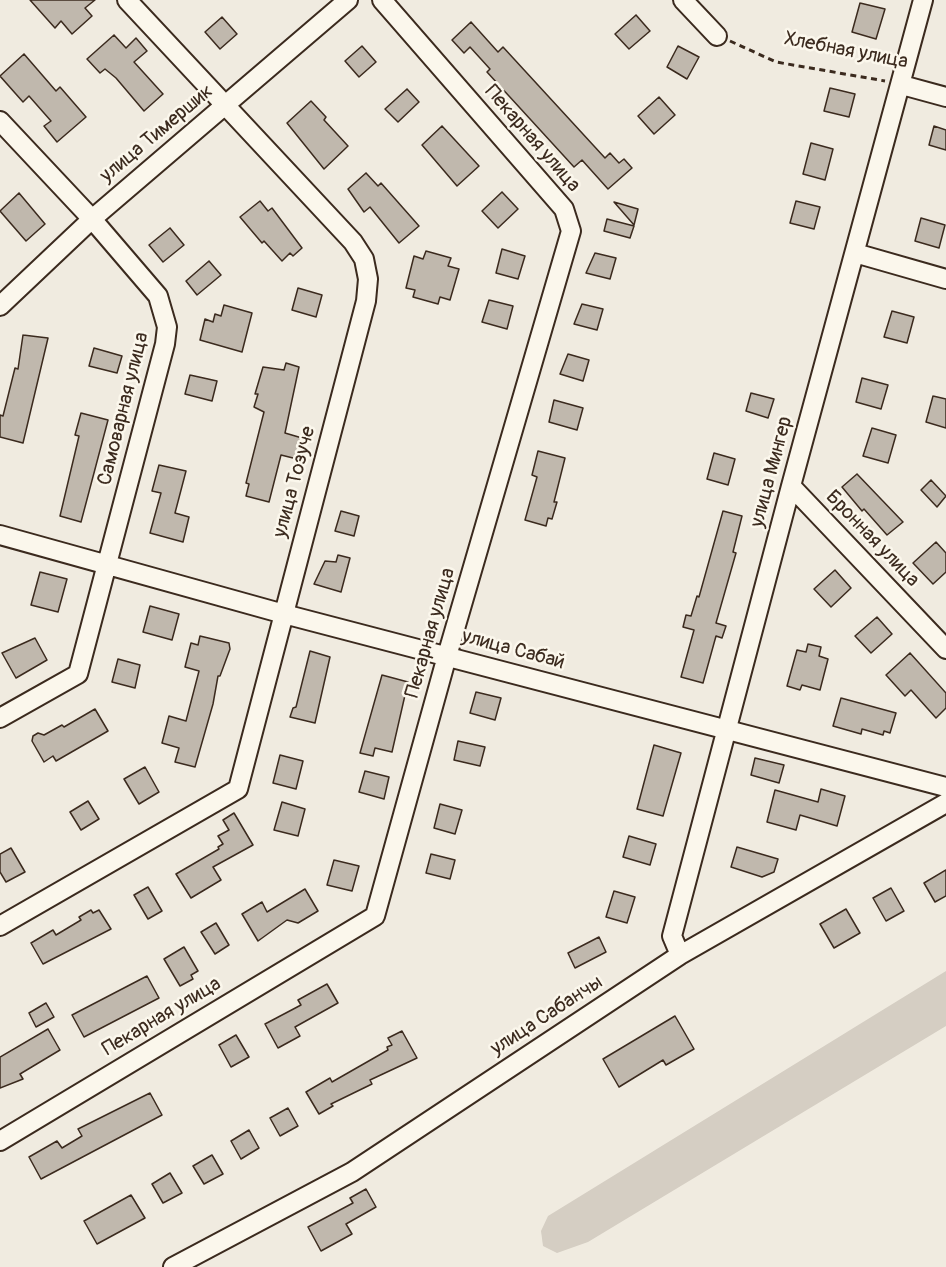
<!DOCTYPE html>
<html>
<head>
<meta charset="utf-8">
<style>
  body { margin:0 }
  canvas { display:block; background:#f0ebe0 }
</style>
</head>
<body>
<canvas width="946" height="1267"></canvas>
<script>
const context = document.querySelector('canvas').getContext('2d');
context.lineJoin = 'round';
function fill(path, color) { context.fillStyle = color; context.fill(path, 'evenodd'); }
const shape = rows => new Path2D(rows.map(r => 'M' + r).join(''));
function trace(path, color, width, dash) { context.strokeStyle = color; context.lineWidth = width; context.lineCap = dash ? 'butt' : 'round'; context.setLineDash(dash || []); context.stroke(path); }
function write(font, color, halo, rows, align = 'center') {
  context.font = font + ' Pangolin,sans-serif'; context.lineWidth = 5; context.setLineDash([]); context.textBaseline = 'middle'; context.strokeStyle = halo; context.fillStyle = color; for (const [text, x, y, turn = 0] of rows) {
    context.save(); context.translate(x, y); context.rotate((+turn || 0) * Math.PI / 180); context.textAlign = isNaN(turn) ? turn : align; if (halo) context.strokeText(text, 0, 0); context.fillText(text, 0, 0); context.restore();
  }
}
const green = shape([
  [946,971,946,1026,588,1242,557,1253,543,1246,541,1231,548,1216]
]);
const building = shape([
  [30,0,95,0,85,8,92,16,72,34,61,21,55,28,30,0],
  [860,3,885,9,876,39,852,32,860,3],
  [636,15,650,31,629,49,615,34,636,15],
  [222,17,237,34,220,49,205,32,222,17],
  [471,22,498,52,503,47,605,158,610,153,619,163,624,159,632,168,608,189,582,160,574,167,487,72,490,69,470,47,464,53,452,40,471,22],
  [114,35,126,48,136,38,147,51,134,62,163,94,144,111,116,78,105,69,100,73,87,59,114,35],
  [362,46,376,62,359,77,345,61,362,46],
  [678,46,699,57,687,79,667,67,678,46],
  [24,54,56,91,60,87,86,117,57,142,44,126,51,121,29,96,23,102,0,76,24,54],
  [830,88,855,94,849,117,824,111,830,88],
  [407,89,419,102,398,122,385,109,407,89],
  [659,97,675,115,654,134,638,116,659,97],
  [311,101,326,117,324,120,348,146,324,169,287,123,311,101],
  [442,126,479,166,457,186,422,145,442,126],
  [934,126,946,130,946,150,929,145,934,126],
  [811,143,833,149,825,180,803,174,811,143],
  [366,173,378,186,381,183,419,226,399,243,370,207,364,212,348,189,366,173],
  [502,192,518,209,498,228,482,211,502,192],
  [19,193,45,224,26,241,0,211,19,193],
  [260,201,268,211,272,208,302,248,293,256,290,253,282,261,264,241,262,243,240,217,260,201],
  [796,201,820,207,814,229,790,223,796,201],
  [614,202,638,209,634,225,614,202],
  [921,218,945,225,939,248,915,241,921,218],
  [607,219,634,226,630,238,604,231,607,219],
  [170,228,184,245,163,262,149,245,170,228],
  [502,249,525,256,518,279,496,273,502,249],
  [426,251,451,258,448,266,459,269,450,300,440,297,438,304,413,297,415,290,406,288,414,256,423,259,426,251],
  [595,253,616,258,610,279,586,273,595,253],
  [209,261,221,275,197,295,186,281,209,261],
  [298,288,322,295,316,317,292,310,298,288],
  [489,300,513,306,507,329,482,322,489,300],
  [582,304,603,309,597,330,574,324,582,304],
  [224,305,252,313,242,352,200,340,205,319,213,322,215,314,221,316,224,305],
  [892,311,914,317,907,343,884,337,892,311],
  [23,335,48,338,23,443,0,437,0,415,3,416,15,368,18,369,23,335],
  [94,348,122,356,117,373,89,366,94,348],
  [568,354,589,360,583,381,560,374,568,354],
  [286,363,299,367,285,433,302,438,297,459,281,455,269,502,246,496,249,484,246,483,264,412,254,407,258,394,255,394,263,367,284,370,286,363],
  [190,375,217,381,212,401,185,394,190,375],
  [862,378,888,385,881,409,856,402,862,378],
  [751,393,774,399,768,418,746,411,751,393],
  [933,396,946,399,946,428,926,422,933,396],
  [554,400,583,408,577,430,549,422,554,400],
  [81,413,108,420,81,522,60,516,79,436,75,435,81,413],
  [872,428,896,435,888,463,863,456,872,428],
  [538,451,565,458,554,502,557,502,552,519,548,518,546,526,525,520,537,477,532,475,538,451],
  [714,453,735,459,728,485,707,479,714,453],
  [159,465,186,471,175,513,189,517,183,542,150,533,161,493,152,491,159,465],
  [857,474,903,522,887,535,864,509,862,511,842,487,857,474],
  [931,480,946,496,937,507,921,490,931,480],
  [341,511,359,516,354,536,335,531,341,511],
  [723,511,742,516,733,552,736,553,716,623,726,626,722,638,716,636,703,683,681,677,694,630,683,627,686,615,691,616,697,596,699,597,723,511],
  [936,542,946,553,946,572,933,584,913,563,936,542],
  [338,555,350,558,341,592,314,584,325,561,336,562,338,555],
  [835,570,851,588,831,607,814,589,835,570],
  [40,572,67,579,58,612,31,605,40,572],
  [150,606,179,614,172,640,143,632,150,606],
  [877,617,892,634,871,653,855,636,877,617],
  [200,636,229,643,230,649,220,676,218,676,213,704,195,767,175,762,179,748,162,743,169,716,186,721,199,671,185,667,191,643,198,645,200,636],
  [35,638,47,660,16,678,2,653,35,638],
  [808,644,821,647,819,656,828,659,820,690,802,685,800,690,787,686,797,650,806,652,808,644],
  [310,651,330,657,315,723,290,717,293,708,296,707,310,651],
  [910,653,946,693,946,708,936,718,911,690,905,696,886,675,910,653],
  [118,659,140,665,135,688,112,682,118,659],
  [382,675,408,682,392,752,375,748,373,756,360,753,382,675],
  [476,692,501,698,495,720,470,713,476,692],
  [841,698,896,713,890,733,884,731,883,735,862,729,861,734,833,726,841,698],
  [95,709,108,731,56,761,53,756,44,762,32,741,33,736,38,733,44,735,62,725,64,727,95,709],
  [458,741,485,747,480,766,454,760,458,741],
  [654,745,681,753,663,816,637,809,654,745],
  [280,755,303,761,296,789,273,783,280,755],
  [755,758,784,765,779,783,751,775,755,758],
  [145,767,159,792,139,804,124,779,145,767],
  [365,771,389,777,384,799,359,792,365,771],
  [821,789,845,796,837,826,800,815,796,830,767,822,775,790,818,802,821,789],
  [88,801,99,819,81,830,70,812,88,801],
  [282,802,305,809,298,836,274,830,282,802],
  [440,804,462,810,455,834,434,828,440,804],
  [234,813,253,845,213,867,221,880,191,898,176,874,219,849,218,847,223,844,218,836,229,830,223,820,234,813],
  [629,836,656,844,650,865,623,857,629,836],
  [737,847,778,859,774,872,762,877,731,867,737,847],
  [11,848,25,872,6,882,0,872,0,854,11,848],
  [431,854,455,860,450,879,426,873,431,854],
  [334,860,359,866,352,891,327,885,334,860],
  [946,870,946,896,935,902,924,883,946,870],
  [148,887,162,911,148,919,134,895,148,887],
  [891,888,904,911,886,921,873,898,891,888],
  [305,889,318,911,298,923,287,920,258,941,242,914,262,902,267,912,305,889],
  [614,891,635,897,627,923,606,917,614,891],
  [846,909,860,933,834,948,820,924,846,909],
  [91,910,93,913,99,910,111,929,43,964,31,943,53,930,56,935,81,920,79,917,91,910],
  [216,923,229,945,215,954,201,932,216,923],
  [599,937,606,952,575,968,568,953,599,937],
  [184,947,198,971,191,975,193,979,180,986,164,959,184,947],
  [147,976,159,998,84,1037,72,1015,147,976],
  [327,984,338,1003,295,1027,300,1036,278,1048,265,1024,301,1005,298,1000,327,984],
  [46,1003,54,1017,36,1027,29,1013,46,1003],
  [675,1016,694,1049,666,1065,663,1060,619,1087,603,1059,675,1016],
  [48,1029,60,1050,20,1074,23,1079,0,1088,0,1057,48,1029],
  [402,1031,417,1058,370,1080,372,1084,331,1104,333,1106,319,1114,306,1092,330,1078,332,1082,388,1050,387,1047,392,1045,388,1038,402,1031],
  [236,1035,249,1057,231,1067,219,1045,236,1035],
  [150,1093,162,1115,41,1179,29,1157,57,1141,62,1148,82,1136,78,1129,150,1093],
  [288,1108,298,1126,280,1136,270,1118,288,1108],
  [249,1130,259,1148,241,1159,231,1141,249,1130],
  [212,1155,223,1174,204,1184,193,1166,212,1155],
  [170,1173,182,1193,163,1203,152,1184,170,1173],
  [366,1189,376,1207,346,1224,352,1234,321,1251,308,1227,353,1203,350,1198,366,1189],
  [131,1195,145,1218,97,1244,84,1221,131,1195]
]);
const path = shape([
  [730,41,776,62,885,81]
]);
const minor = shape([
  [683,0,717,36],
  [902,85,946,97],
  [0,121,92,219,158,296,167,327,165,344,78,674,0,718],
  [855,253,946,279],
  [0,306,92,219,348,0],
  [791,486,946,649],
  [0,535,284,614,946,787],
  [0,926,238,789,366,301,368,279,364,259,353,242,127,0],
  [680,955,672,936,791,486,923,0],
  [0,1141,375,916,447,656,571,231,564,209,382,0],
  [173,1267,352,1172,680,955,946,803]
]);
const streetNames = [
  ["Хлебная улица",846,51,11],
  ["улица Тимершик",157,134,-40],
  ["Пекарная улица",532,139,49],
  ["Самоварная улица",124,409,-76],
  ["улица Мингер",772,472,-75],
  ["улица Тозуче",295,482,-75],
  ["Бронная улица",872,539,46],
  ["Пекарная улица",431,633,-74],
  ["улица Сабай",513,650,15],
  ["улица Сабанчы",547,1016,-33],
  ["Пекарная улица",162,1017,-31]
];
fill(green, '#d5cec3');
fill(building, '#c0b8ad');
trace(building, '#3b2a1e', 1.5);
trace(minor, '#3b2a1e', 22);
trace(path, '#3b2a1e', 3, [6, 4.5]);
trace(minor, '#fbf7ec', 18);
write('20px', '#3b2a1e', '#fbf7ec', streetNames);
</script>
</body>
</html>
